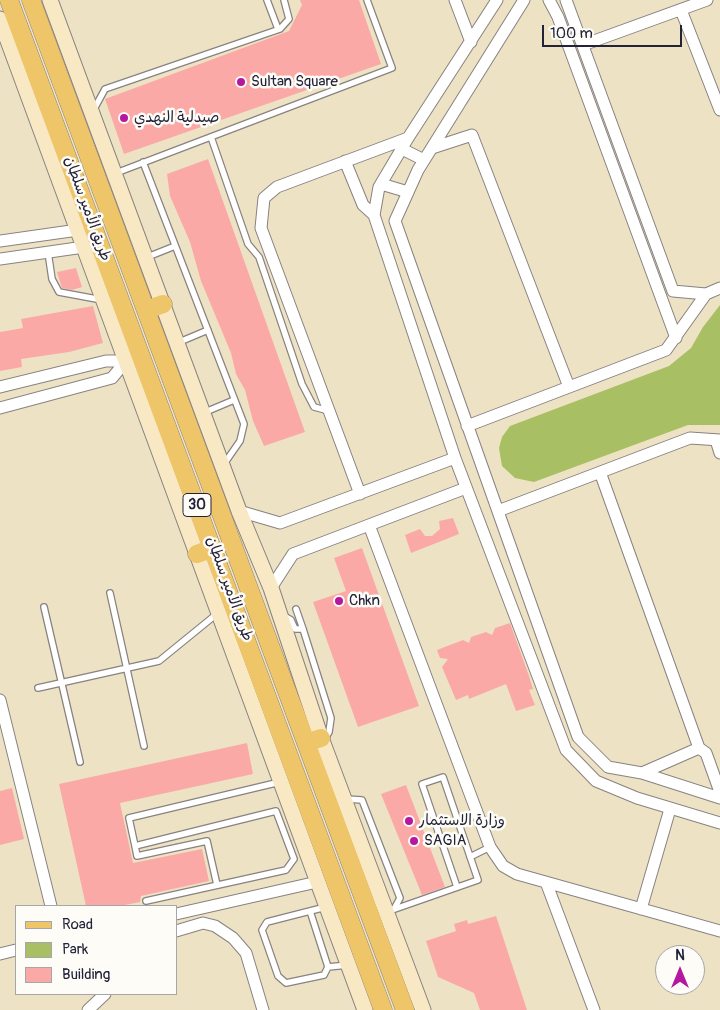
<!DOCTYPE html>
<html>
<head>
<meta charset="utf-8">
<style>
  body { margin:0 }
  #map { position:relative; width:720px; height:1010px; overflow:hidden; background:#ede3c4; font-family:Pangolin,sans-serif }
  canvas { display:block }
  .legend { position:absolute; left:15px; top:905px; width:162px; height:90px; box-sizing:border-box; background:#fdfcf7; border:1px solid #a5a5ac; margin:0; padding:6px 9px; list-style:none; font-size:15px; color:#22223b }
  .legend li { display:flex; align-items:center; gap:10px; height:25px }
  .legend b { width:25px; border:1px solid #a5a5ac }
  .north { position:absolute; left:655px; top:945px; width:50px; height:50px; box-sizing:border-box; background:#fdfcf7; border:1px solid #a5a5ac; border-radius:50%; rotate:0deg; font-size:14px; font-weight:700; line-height:20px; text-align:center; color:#22223b }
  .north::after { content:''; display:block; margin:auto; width:18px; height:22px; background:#b5179e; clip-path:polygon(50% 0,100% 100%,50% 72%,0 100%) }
  .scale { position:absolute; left:542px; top:25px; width:140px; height:22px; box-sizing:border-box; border:2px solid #22223b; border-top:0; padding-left:6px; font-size:15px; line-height:18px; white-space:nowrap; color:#22223b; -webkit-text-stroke:4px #fdfcf7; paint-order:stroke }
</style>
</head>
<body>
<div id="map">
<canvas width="720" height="1010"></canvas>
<ul class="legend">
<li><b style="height:6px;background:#eec569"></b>Road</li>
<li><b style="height:14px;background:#a9bf63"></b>Park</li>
<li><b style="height:14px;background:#fba9a7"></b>Building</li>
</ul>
<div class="north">N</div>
<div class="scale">100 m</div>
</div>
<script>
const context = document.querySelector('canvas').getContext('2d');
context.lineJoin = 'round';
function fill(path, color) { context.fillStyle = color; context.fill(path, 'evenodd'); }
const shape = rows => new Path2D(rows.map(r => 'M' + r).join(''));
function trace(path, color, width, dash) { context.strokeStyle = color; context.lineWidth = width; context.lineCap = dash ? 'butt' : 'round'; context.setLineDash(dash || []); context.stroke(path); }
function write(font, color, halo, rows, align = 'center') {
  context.font = font + ' Pangolin,"Playpen Sans Arabic",sans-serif'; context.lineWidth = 5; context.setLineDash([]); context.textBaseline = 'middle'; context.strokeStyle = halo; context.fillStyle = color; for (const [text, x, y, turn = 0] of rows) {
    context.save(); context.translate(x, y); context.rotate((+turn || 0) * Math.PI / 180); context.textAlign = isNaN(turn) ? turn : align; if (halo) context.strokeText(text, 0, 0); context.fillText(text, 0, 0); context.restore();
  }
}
const green = shape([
  [720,305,720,425,688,425,534,482,515,478,502,466,499,448,502,437,510,426,669,366,691,348,703,327]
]);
const building = shape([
  [300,0,359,0,381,64,124,154,105,99,289,31,302,5],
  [208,159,305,432,264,446,253,421,245,390,236,374,231,353,201,281,190,242,170,196,167,174],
  [76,268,82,287,72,290,62,288,57,272],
  [93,306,103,343,69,352,21,359,22,367,0,371,0,332,23,328,21,319],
  [453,518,459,534,411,553,405,535,420,529,425,536,432,536,440,529,439,521],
  [362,548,419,706,358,727,313,602,346,591,334,558],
  [510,623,529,676,533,689,529,690,535,705,516,711,506,684,469,699,468,695,456,700,442,667,448,659,440,658,437,650,463,640,469,643,471,637,486,632,492,635,495,628],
  [247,743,253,774,120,803,133,863,202,849,209,881,141,896,140,902,120,906,86,906,59,784],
  [406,785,445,887,422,895,381,794],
  [12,788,24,839,0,845,0,791],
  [496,916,527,1010,480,1010,474,993,438,977,426,941,456,931,454,924,467,920,468,924]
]);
const lane = shape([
  [267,0,278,29],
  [93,111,105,89,280,29,289,19,284,0],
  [211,137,248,244,259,257,302,384,314,407,329,411],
  [143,162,244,424,240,441,224,464],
  [116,173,392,68,367,0],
  [48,252,52,279,59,292,102,300],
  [145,258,175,246],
  [177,343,208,330],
  [203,413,234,400],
  [110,593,144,746],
  [44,607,80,762],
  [296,609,303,629],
  [284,616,291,620,295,629,303,629,331,718,329,732,325,739],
  [38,688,159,661,218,613],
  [346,799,362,800,400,898,394,909],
  [135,846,137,856,207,841,217,885],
  [470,857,490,847],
  [146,901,286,870,294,859,276,811,135,846,129,818,280,782],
  [326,907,310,911,328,967,348,965],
  [395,909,478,880,443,777,422,784,457,887],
  [310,911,267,922,262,930,278,976,286,983,324,975,328,967]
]);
const street = shape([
  [455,0,471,42],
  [497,0,408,138,379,187,374,215,455,458,566,750,596,781,637,798,720,823],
  [524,0,418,170,395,221,578,737,608,767,642,773,720,798],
  [549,0,558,17,676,338],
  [566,0,673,291,706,294],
  [681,10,720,110],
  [583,45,707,0],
  [432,148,472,135,569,387],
  [402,149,424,160],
  [345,161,363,205,374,215],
  [381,184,408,192],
  [0,241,78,230],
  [0,259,84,247],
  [0,387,106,361,126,361],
  [0,408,112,378,126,361],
  [467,426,666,350,706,294,720,288],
  [716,440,720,453],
  [600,472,699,748,642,773],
  [360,494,261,228,264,198,277,187,408,138],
  [239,511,280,523,455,458],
  [498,511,690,438,720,440],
  [369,525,490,847,503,866,517,874,720,931],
  [271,588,293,554,466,488],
  [0,700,51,906],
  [699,748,706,753,720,792],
  [546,882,594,1010],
  [641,909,670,809],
  [176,914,317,882],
  [176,931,203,923,215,926,233,938,246,953,263,1010],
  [0,954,16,950],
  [88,1010,105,994]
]);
const secondary = shape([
  [50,0,239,511,271,588,321,738,423,1010],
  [0,19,365,1010]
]);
const primary = shape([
  [9,0,383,1010],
  [31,0,405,1010],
  [147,310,163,304],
  [197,554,213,548],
  [306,743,321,738]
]);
const markers = [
  [241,82,5,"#b5179e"],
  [124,118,5,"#b5179e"],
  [339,601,5,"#b5179e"],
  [409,821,5,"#b5179e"],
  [414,841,5,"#b5179e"]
];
const shields = [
  [197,505,28]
];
const shieldNames = [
  ["30",197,505]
];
const poiNames = [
  ["Sultan Square",251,82],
  ["صيدلية النهدي",134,118],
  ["Chkn",349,601],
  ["وزارة الاستثمار",419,821],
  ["SAGIA",424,841]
];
const streetNames = [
  ["طريق الأمير سلطان",87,209,70],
  ["طريق الأمير سلطان",229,589,70]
];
fill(green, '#a9bf63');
fill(building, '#fba9a7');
trace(lane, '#888280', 8);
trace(street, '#888280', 13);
trace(secondary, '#888280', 17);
trace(primary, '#888280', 19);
trace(lane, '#fff', 5.5);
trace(street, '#fff', 11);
trace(secondary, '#f8e8c3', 15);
trace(primary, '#eec569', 18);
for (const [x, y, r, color] of markers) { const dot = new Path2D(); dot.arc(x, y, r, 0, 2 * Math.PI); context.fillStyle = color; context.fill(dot); trace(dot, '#fdfcf7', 2); }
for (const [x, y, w] of shields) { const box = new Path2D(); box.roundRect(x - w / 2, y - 11.5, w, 23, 4); context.fillStyle = '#fdfcf7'; context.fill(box); trace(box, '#22223b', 1); }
write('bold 14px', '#22223b', null, shieldNames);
write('15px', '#22223b', '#fdfcf7', poiNames, 'left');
write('15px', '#22223b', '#fdfcf7', streetNames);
</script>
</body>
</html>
